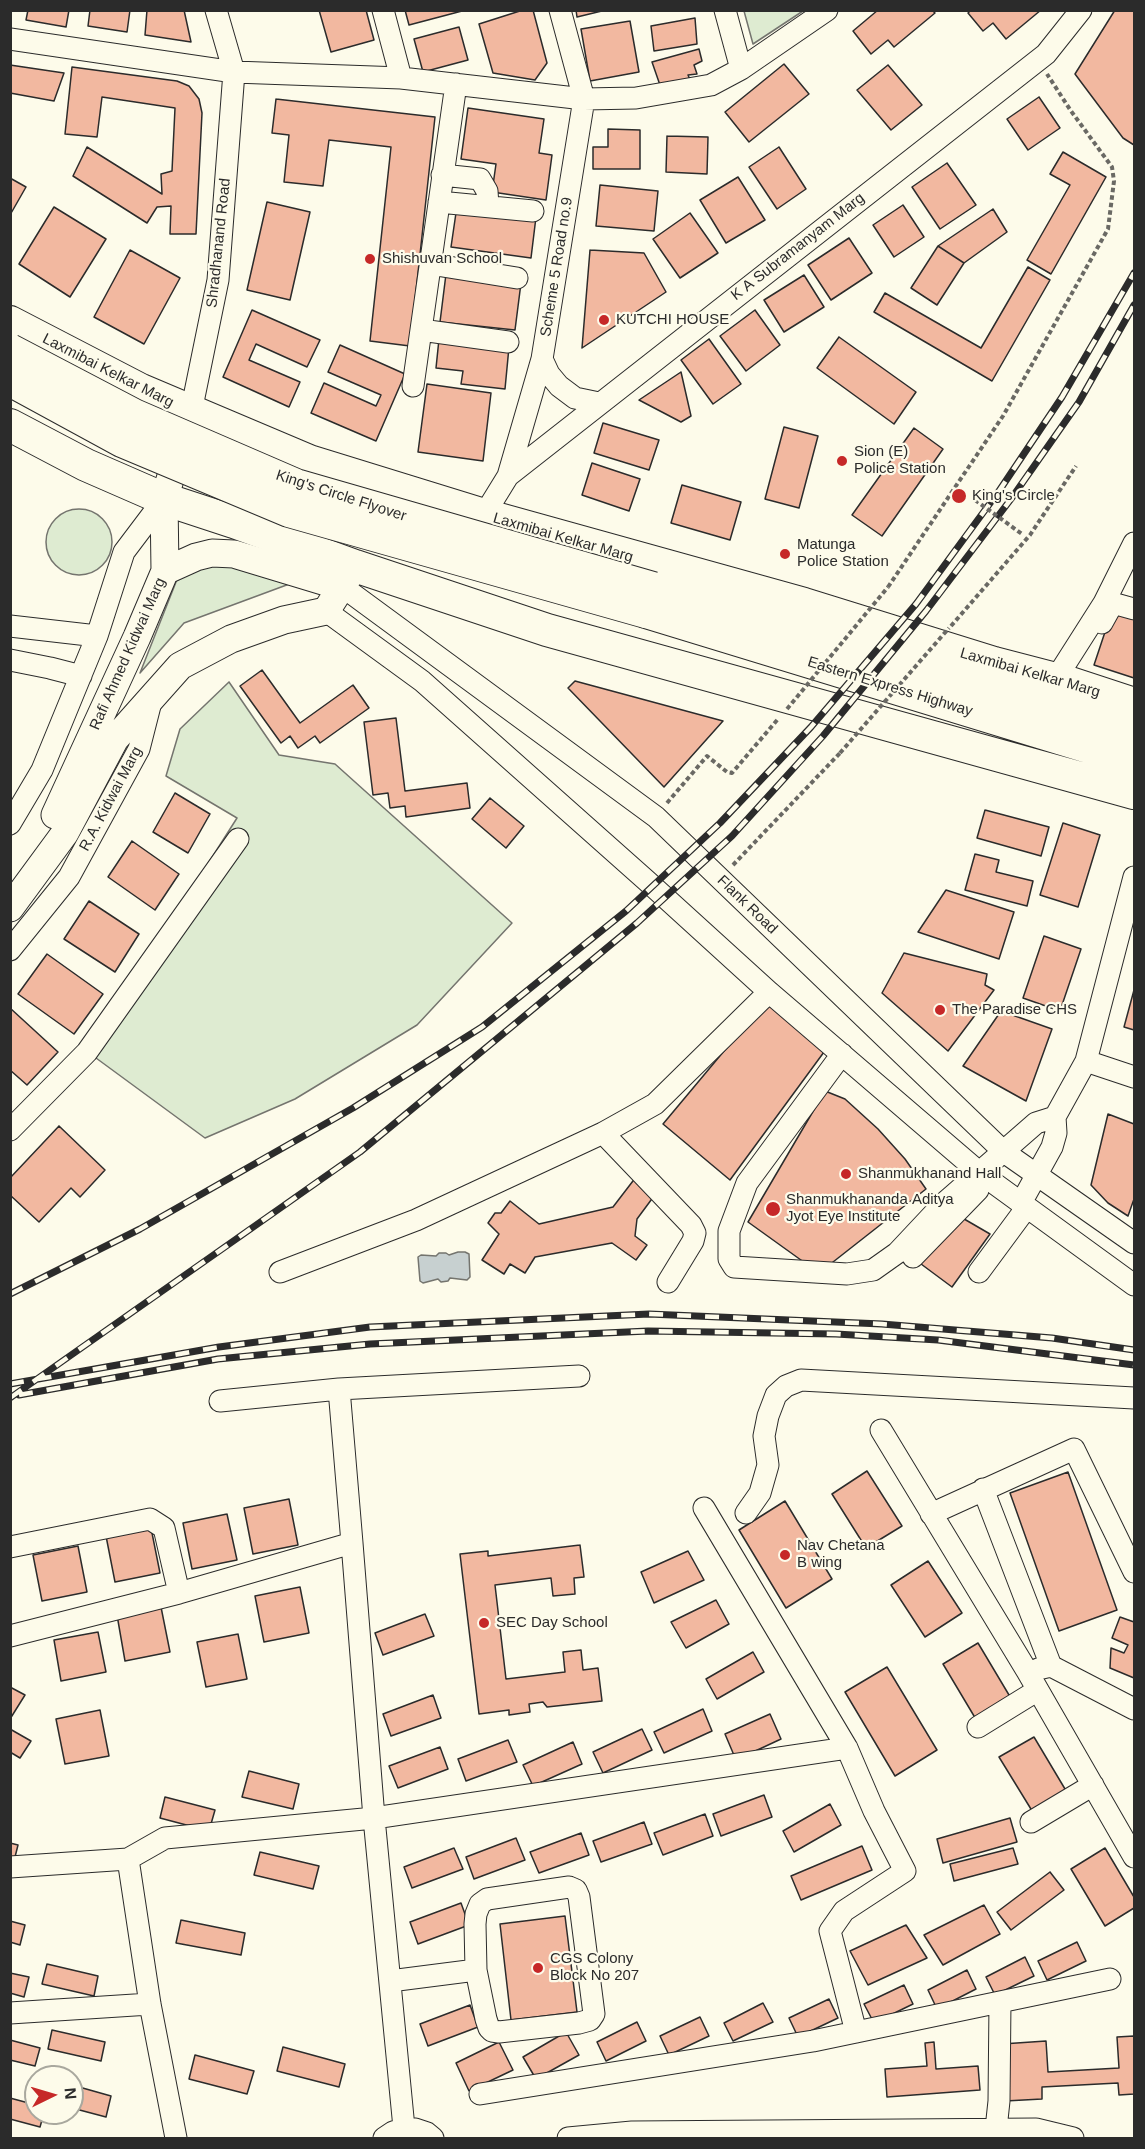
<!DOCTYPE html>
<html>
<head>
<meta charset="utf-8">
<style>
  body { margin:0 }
  #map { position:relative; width:1145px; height:2149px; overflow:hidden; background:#fdfbea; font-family:Helvetica,sans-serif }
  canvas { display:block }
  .frame { position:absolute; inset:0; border:12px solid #2b2b2b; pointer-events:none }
  .north { position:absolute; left:24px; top:2065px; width:60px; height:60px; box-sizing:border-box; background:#fdfbea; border:2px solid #a9a89e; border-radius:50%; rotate:85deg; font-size:16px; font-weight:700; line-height:24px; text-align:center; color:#2b2b2b }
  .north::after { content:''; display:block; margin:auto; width:21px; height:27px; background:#c62828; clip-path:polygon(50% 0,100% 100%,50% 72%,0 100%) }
</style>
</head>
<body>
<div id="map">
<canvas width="1145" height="2149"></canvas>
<div class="frame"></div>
<div class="north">N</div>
</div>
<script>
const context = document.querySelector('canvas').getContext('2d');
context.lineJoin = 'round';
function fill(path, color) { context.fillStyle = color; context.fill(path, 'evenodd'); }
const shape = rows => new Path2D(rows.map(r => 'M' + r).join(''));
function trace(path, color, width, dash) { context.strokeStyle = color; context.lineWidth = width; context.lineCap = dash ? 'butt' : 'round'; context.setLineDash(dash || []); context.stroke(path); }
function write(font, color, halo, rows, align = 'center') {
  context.font = font + ' Helvetica,sans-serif'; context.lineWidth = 4.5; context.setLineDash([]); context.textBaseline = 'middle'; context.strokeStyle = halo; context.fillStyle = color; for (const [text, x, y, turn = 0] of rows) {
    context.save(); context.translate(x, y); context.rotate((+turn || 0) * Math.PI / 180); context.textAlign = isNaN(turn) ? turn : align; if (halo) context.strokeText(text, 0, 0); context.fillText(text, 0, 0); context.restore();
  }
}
const green = shape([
  [744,11,744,10,803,11,753,44,744,11],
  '46 542a33 33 0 1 1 66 0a33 33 0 1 1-66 0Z',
  [228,559,292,583,184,623,140,673,178,577,228,559],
  [229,682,279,755,335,764,512,923,417,1025,295,1099,205,1138,96,1058,101,1032,237,818,166,776,180,729,229,682]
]);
const water = shape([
  [458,1252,465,1252,469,1254,470,1277,467,1280,450,1278,448,1281,441,1282,438,1279,423,1283,420,1281,418,1257,421,1255,436,1256,439,1253,446,1253,449,1255,458,1252]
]);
const building = shape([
  [28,10,69,10,66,27,26,20,28,10],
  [90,10,130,10,127,32,88,26,90,10],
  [147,10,184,10,191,42,145,35,147,10],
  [319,10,366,10,374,40,331,52,319,10],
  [405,10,461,10,462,11,409,25,405,10],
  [523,10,533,10,547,63,535,80,493,73,479,24,523,10],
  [576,10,606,10,577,17,576,10],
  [878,10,932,10,935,13,894,47,888,40,871,54,853,31,878,10],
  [971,10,1041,10,1006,39,993,23,983,31,968,13,971,10],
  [1115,10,1134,10,1134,145,1123,138,1075,74,1115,10],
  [695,18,697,44,654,51,651,26,695,18],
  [630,21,639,72,590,81,581,29,630,21],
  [459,27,468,60,423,72,414,39,459,27],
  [699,49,702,61,694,65,697,74,688,75,691,82,661,88,652,62,699,49],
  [784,64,809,94,749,142,725,112,784,64],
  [10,65,64,73,54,101,10,93,10,65],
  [888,65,922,105,891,130,857,90,888,65],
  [72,67,177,81,189,86,199,99,202,113,196,234,170,234,171,206,157,207,147,223,73,176,87,147,162,194,161,174,172,171,175,108,102,97,97,137,65,134,72,67],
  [1039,97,1060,128,1028,150,1007,119,1039,97],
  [276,99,435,117,410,346,370,341,391,147,329,140,323,186,284,182,289,135,272,133,276,99],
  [468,108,544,119,539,153,552,155,546,200,492,192,496,164,461,159,468,108],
  [608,129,640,130,640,169,593,169,593,147,608,147,608,129],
  [667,136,708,137,707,174,666,172,667,136],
  [779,147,806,189,777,209,749,167,779,147],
  [1063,152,1106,177,1051,274,1027,260,1070,185,1050,174,1063,152],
  [947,163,976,205,940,229,912,187,947,163],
  [738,177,765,220,726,243,700,200,738,177],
  [10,178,26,187,10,215,10,178],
  [600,185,658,191,654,231,596,226,600,185],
  [267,202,310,212,290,300,247,290,267,202],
  [903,205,924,237,894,257,873,225,903,205],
  [457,206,536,217,531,258,451,247,457,206],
  [54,207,106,239,70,297,19,264,54,207],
  [993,209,1007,232,964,263,938,246,993,209],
  [690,213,718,253,680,278,653,239,690,213],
  [849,238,872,273,831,300,808,265,849,238],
  [938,246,964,263,937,305,911,288,938,246],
  [130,250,180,278,144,344,94,317,130,250],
  [590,250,644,253,666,292,582,348,590,250],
  [1028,267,1050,280,992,381,874,312,885,293,981,348,1028,267],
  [446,274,521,283,515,330,440,322,446,274],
  [804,275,824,307,784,332,764,300,804,275],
  [252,310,320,340,307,367,256,344,249,360,300,382,289,407,223,377,252,310],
  [755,310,780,345,746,371,720,336,755,310],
  [839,337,916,392,894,424,817,368,839,337],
  [439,339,509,347,505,389,461,384,463,371,436,368,439,339],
  [709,339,741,384,713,404,681,360,709,339],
  [340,345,405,374,376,441,311,413,324,383,376,406,381,395,328,372,340,345],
  [681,372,691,416,681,422,639,400,681,372],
  [427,384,491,393,483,461,418,452,427,384],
  [603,423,659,440,649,470,594,453,603,423],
  [784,427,818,436,799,508,765,499,784,427],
  [914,428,943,449,882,536,852,515,914,428],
  [592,463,640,479,629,511,582,495,592,463],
  [682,485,741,502,730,540,671,523,682,485],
  [1113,608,1134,615,1134,678,1094,665,1113,608],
  [262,670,300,723,353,685,369,708,320,743,315,736,298,748,290,736,281,743,240,686,262,670],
  [575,681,723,721,664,787,568,688,575,681],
  [396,718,405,791,467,783,470,808,406,817,405,806,390,808,388,793,373,795,364,722,396,718],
  [175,793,210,814,188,853,153,832,175,793],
  [490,798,524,826,506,848,472,819,490,798],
  [985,810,1049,827,1041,856,977,838,985,810],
  [1063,823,1100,835,1078,907,1040,895,1063,823],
  [132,841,179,874,155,910,108,877,132,841],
  [975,854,999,860,996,872,1033,881,1027,906,965,890,975,854],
  [946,890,1014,912,999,959,918,932,946,890],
  [89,901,139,934,115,972,64,939,89,901],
  [1044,936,1081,949,1060,1011,1023,998,1044,936],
  [904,953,987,974,985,985,994,990,948,1051,882,993,904,953],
  [47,954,103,994,74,1034,18,994,47,954],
  [1134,990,1134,1030,1124,1027,1134,990],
  [765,1002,824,1052,730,1180,663,1124,765,1002],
  [10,1008,58,1052,27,1085,10,1070,10,1008],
  [1001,1011,1052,1029,1026,1101,963,1066,1001,1011],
  [825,1091,845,1099,878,1129,905,1159,926,1189,819,1273,748,1222,825,1091],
  [1108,1114,1134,1124,1134,1199,1128,1216,1108,1203,1091,1185,1108,1114],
  [59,1126,105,1170,80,1197,71,1188,39,1222,10,1195,10,1178,59,1126],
  [636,1177,657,1192,637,1219,635,1236,647,1245,636,1260,612,1243,535,1257,525,1273,510,1264,504,1274,482,1260,499,1234,488,1223,495,1213,501,1213,510,1201,539,1224,613,1207,636,1177],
  [959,1216,990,1234,952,1287,917,1261,959,1216],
  [867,1471,902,1526,866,1548,832,1494,867,1471],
  [1068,1472,1117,1610,1059,1631,1010,1493,1068,1472],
  [289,1499,298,1545,253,1554,244,1508,289,1499],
  [785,1501,832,1579,786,1608,739,1530,785,1501],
  [227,1514,237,1560,192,1569,183,1523,227,1514],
  [151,1528,160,1573,115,1582,106,1536,151,1528],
  [580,1545,584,1577,574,1578,575,1594,553,1596,551,1578,495,1585,506,1679,565,1672,563,1652,581,1650,583,1670,598,1668,602,1701,547,1707,543,1702,529,1704,530,1712,509,1715,509,1710,479,1714,460,1554,488,1551,488,1556,580,1545],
  [78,1546,87,1592,42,1601,33,1555,78,1546],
  [688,1551,704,1580,654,1603,641,1572,688,1551],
  [928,1561,962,1613,925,1637,891,1585,928,1561],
  [300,1587,309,1633,264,1642,255,1596,300,1587],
  [716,1600,729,1624,686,1648,671,1622,716,1600],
  [161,1607,170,1652,125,1661,117,1615,161,1607],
  [425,1614,434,1636,383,1655,375,1633,425,1614],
  [1120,1617,1134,1622,1134,1678,1110,1668,1111,1648,1124,1653,1128,1645,1112,1638,1120,1617],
  [98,1632,106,1672,61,1681,54,1640,98,1632],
  [238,1634,247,1679,206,1687,197,1642,238,1634],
  [978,1643,1012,1700,977,1721,943,1664,978,1643],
  [753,1652,764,1672,717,1699,706,1679,753,1652],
  [887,1667,937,1750,895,1776,845,1692,887,1667],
  [10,1687,25,1695,10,1719,10,1687],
  [433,1695,441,1718,391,1736,383,1714,433,1695],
  [703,1709,712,1731,664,1753,654,1732,703,1709],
  [100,1710,109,1756,65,1764,56,1719,100,1710],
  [770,1714,781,1739,736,1760,725,1734,770,1714],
  [10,1729,31,1741,20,1758,10,1752,10,1729],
  [642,1729,652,1750,603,1773,593,1752,642,1729],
  [1034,1737,1068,1794,1034,1814,999,1757,1034,1737],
  [508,1740,517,1762,466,1781,458,1759,508,1740],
  [573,1742,582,1764,533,1786,523,1765,573,1742],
  [440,1747,448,1769,398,1788,389,1766,440,1747],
  [249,1771,299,1784,293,1809,242,1797,249,1771],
  [764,1795,772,1817,721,1836,713,1814,764,1795],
  [165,1797,215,1810,209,1831,160,1818,165,1797],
  [830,1804,841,1825,794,1852,783,1831,830,1804],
  [705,1814,713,1836,663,1855,654,1833,705,1814],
  [1010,1818,1017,1842,943,1863,937,1839,1010,1818],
  [644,1822,652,1844,601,1862,593,1841,644,1822],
  [581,1833,589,1855,539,1873,530,1852,581,1833],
  [516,1838,525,1860,474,1879,466,1857,516,1838],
  [10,1843,18,1845,13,1865,10,1864,10,1843],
  [862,1846,872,1870,801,1900,791,1876,862,1846],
  [454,1848,463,1869,412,1888,404,1867,454,1848],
  [1013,1848,1018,1864,954,1881,950,1864,1013,1848],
  [1105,1848,1134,1897,1134,1908,1105,1926,1071,1869,1105,1848],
  [260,1852,319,1866,313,1889,254,1875,260,1852],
  [1050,1872,1064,1890,1011,1930,997,1912,1050,1872],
  [461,1903,469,1925,418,1944,410,1922,461,1903],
  [984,1905,1000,1934,943,1965,924,1935,984,1905],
  [565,1916,577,2012,511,2020,500,1924,565,1916],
  [181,1920,245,1933,241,1955,176,1943,181,1920],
  [10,1921,25,1925,20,1945,10,1942,10,1921],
  [906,1925,927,1958,868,1985,850,1951,906,1925],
  [1077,1942,1086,1961,1047,1980,1038,1961,1077,1942],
  [1025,1957,1034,1976,995,1995,986,1977,1025,1957],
  [47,1964,98,1976,94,1996,42,1984,47,1964],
  [967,1970,976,1989,937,2009,928,1990,967,1970],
  [10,1973,29,1977,24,1997,10,1993,10,1973],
  [904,1985,913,2004,874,2023,864,2004,904,1985],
  [829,1999,838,2018,798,2037,789,2018,829,1999],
  [763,2003,773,2022,733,2041,724,2023,763,2003],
  [470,2005,478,2027,428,2046,420,2024,470,2005],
  [700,2017,709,2036,669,2055,660,2036,700,2017],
  [637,2022,646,2041,606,2061,597,2042,637,2022],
  [52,2030,105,2042,101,2061,48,2049,52,2030],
  [566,2032,579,2055,536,2079,523,2057,566,2032],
  [1134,2036,1134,2094,1119,2095,1118,2083,1042,2087,1042,2099,1005,2101,1002,2044,1046,2041,1048,2072,1119,2068,1117,2037,1134,2036],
  [10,2040,40,2048,35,2066,10,2060,10,2040],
  [499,2042,513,2070,469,2091,456,2063,499,2042],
  [934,2042,936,2069,978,2066,980,2090,887,2097,885,2069,927,2066,925,2043,934,2042],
  [283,2047,345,2064,339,2087,277,2071,283,2047],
  [195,2055,254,2071,247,2094,189,2079,195,2055],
  [72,2085,111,2096,106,2117,72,2108,72,2085],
  [10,2098,36,2105,36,2113,44,2113,40,2127,10,2119,10,2098]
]);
const path = shape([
  [888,587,1003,416,1108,229,1114,181,1112,167,1071,111,1047,74],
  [951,626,1030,535,1076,466],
  [667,803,707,756,727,772,732,773,778,719],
  [733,865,840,753]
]);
const minor = shape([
  [383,10,401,78],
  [725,10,741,69],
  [10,39,234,72,401,78,584,99,636,98,711,85,741,69,827,10],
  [442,175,480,179,487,191,488,206],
  [439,202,533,211],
  [430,264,517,278],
  [421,330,508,342],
  [542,359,549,374,559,386,575,398,599,403],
  [413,386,456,84],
  [191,412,218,280,234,72,216,10],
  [508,476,1046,54,1081,10],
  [484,515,508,476,542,359,584,99,560,10],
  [343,587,656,817,1004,1152,1134,1243],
  [326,611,422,681,647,881,769,992,980,1173,1134,1285],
  [1102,623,1112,605,1116,604,1134,609],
  [10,626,97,636],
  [10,660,50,668,81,676],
  [1055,680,1104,603,1134,543],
  [10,824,42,770,97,636,124,552,164,499],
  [10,950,69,877,139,749,152,698],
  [842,1054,747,1183,729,1231,729,1259,734,1267,847,1274,873,1270,897,1253,942,1205,1036,1123,1055,1117],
  [1086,1061,1134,1077],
  [10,1130,87,1052,238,839],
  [603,1133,691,1225,695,1233,693,1241,668,1282],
  [1021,1203,1052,1147,1056,1133,1055,1117,1086,1061,1134,877],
  [913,1257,978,1190],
  [280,1272,416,1220,603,1133,655,1104,769,992],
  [979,1272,1027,1207],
  [220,1401,339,1389],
  [881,1430,1027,1671,1134,1857],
  [983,1489,1051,1666],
  [704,1508,847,1748,874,1811,905,1871,844,1911,830,1931,856,2032],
  [746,1513,760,1493,768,1465,764,1436,768,1416,776,1395,786,1386,801,1380,1134,1398],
  [931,1514,1074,1449,1134,1572],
  [352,1543,339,1389,579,1376],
  [10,1547,150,1519,164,1528,179,1593],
  [10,1636,179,1593,352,1543,374,1818,404,2128],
  [1038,1669,1051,1666,1134,1709],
  [978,1727,1038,1690],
  [1031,1822,1093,1785],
  [128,1859,165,1838,374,1818,847,1748],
  [10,1867,128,1859,150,2004,176,2138],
  [569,1887,576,1890,579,1897,594,2014,590,2020,579,2023,499,2032,492,2031,489,2028,486,2019,476,1970,475,1924,476,1914,480,1904,487,1899,569,1887],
  [390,1981,476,1970],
  [10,2013,150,2004],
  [480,2094,813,2041,1110,1979],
  [996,2129,999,2101,1000,2002],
  [384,2138,393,2132,404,2128,415,2129,427,2133,433,2138],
  [568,2138,632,2132,1036,2129,1073,2138]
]);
const major = shape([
  [165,571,196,557,212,553,234,554,343,587],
  [55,815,137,637,165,571,164,499,181,444],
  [10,908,65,833,115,739,180,666,231,639,284,620,326,611,355,566]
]);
const highway = shape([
  [10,322,141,390,309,461,484,515,804,604,994,663,1067,682,1134,704],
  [10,425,86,465,164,499,234,522,355,566,547,630,1134,793],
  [653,588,1134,733],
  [646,612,1134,761]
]);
const rail = shape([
  [10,1294,140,1229,353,1108,482,1027,626,911,720,823,811,727,916,604,999,491,1062,397,1134,273],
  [10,1384,219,1347,370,1327,649,1314,882,1324,1052,1338,1134,1350],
  [19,1395,218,1359,370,1344,648,1331,836,1334,938,1340,1134,1365],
  [10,1398,360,1152,637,923,732,836,823,736,926,611,1011,499,1079,402,1134,305]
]);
const pathBridge = shape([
  [975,500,1022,534],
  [787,709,888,587],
  [840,753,949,628]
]);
const highwayBridge = shape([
  [10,350,134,415,296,485,653,588],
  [10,380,122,441,289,511,646,612]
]);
const markers = [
  [370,259,6,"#c62828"],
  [604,320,6,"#c62828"],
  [842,461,6,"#c62828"],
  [959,496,8,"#c62828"],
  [785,554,6,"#c62828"],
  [940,1010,6,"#c62828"],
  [846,1174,6,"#c62828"],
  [773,1209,8,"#c62828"],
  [785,1555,6,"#c62828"],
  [484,1623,6,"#c62828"],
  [538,1968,6,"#c62828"]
];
const streetNames = [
  ["Shradhanand Road",219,243,-84],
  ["K A Subramanyam Marg",798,247,-38],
  ["Scheme 5 Road no.9",557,267,-81],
  ["Laxmibai Kelkar Marg",108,371,27],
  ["King's Circle Flyover",341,496,18],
  ["Laxmibai Kelkar Marg",563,538,16],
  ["Rafi Ahmed Kidwai Marg",128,654,-66],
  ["Laxmibai Kelkar Marg",1030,673,16],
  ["Eastern Express Highway",890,687,17],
  ["R.A. Kidwai Marg",111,799,-62],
  ["Flank Road",747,905,44]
];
const poiNames = [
  ["Shishuvan School",382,259],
  ["KUTCHI HOUSE",616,320],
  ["Sion (E)",854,452],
  ["Police Station",854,469],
  ["King's Circle",972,496],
  ["Matunga",797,545],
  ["Police Station",797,562],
  ["The Paradise CHS",952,1010],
  ["Shanmukhanand Hall",858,1174],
  ["Shanmukhananda Aditya",786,1200],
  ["Jyot Eye Institute",786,1217],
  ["Nav Chetana",797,1546],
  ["B wing",797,1563],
  ["SEC Day School",496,1623],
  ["CGS Colony",550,1959],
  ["Block No 207",550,1976]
];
fill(green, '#deebd1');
trace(green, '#74746e', 1.5);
fill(water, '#c7d0d0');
trace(water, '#74746e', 1.5);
fill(building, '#f2b8a0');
trace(building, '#2b2b2b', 1.5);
trace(minor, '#2b2b2b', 23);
trace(major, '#2b2b2b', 29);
trace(highway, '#2b2b2b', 34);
trace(path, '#6a6964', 4, [4.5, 3]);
trace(minor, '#fdfbea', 21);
trace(major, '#fdfbea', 27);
trace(highway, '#fdfbea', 32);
trace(rail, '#2b2b2b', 7);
trace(rail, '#fdfbea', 4.5, [14]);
trace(highwayBridge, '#2b2b2b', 34, []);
trace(pathBridge, '#6a6964', 4, [4.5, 3]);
trace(highwayBridge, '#fdfbea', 32);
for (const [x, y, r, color] of markers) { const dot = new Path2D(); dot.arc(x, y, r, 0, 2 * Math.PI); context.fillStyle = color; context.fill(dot); trace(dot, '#fdfbea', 2); }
write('15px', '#2b2b2b', '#fdfbea', streetNames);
write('15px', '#2b2b2b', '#fdfbea', poiNames, 'left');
</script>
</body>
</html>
